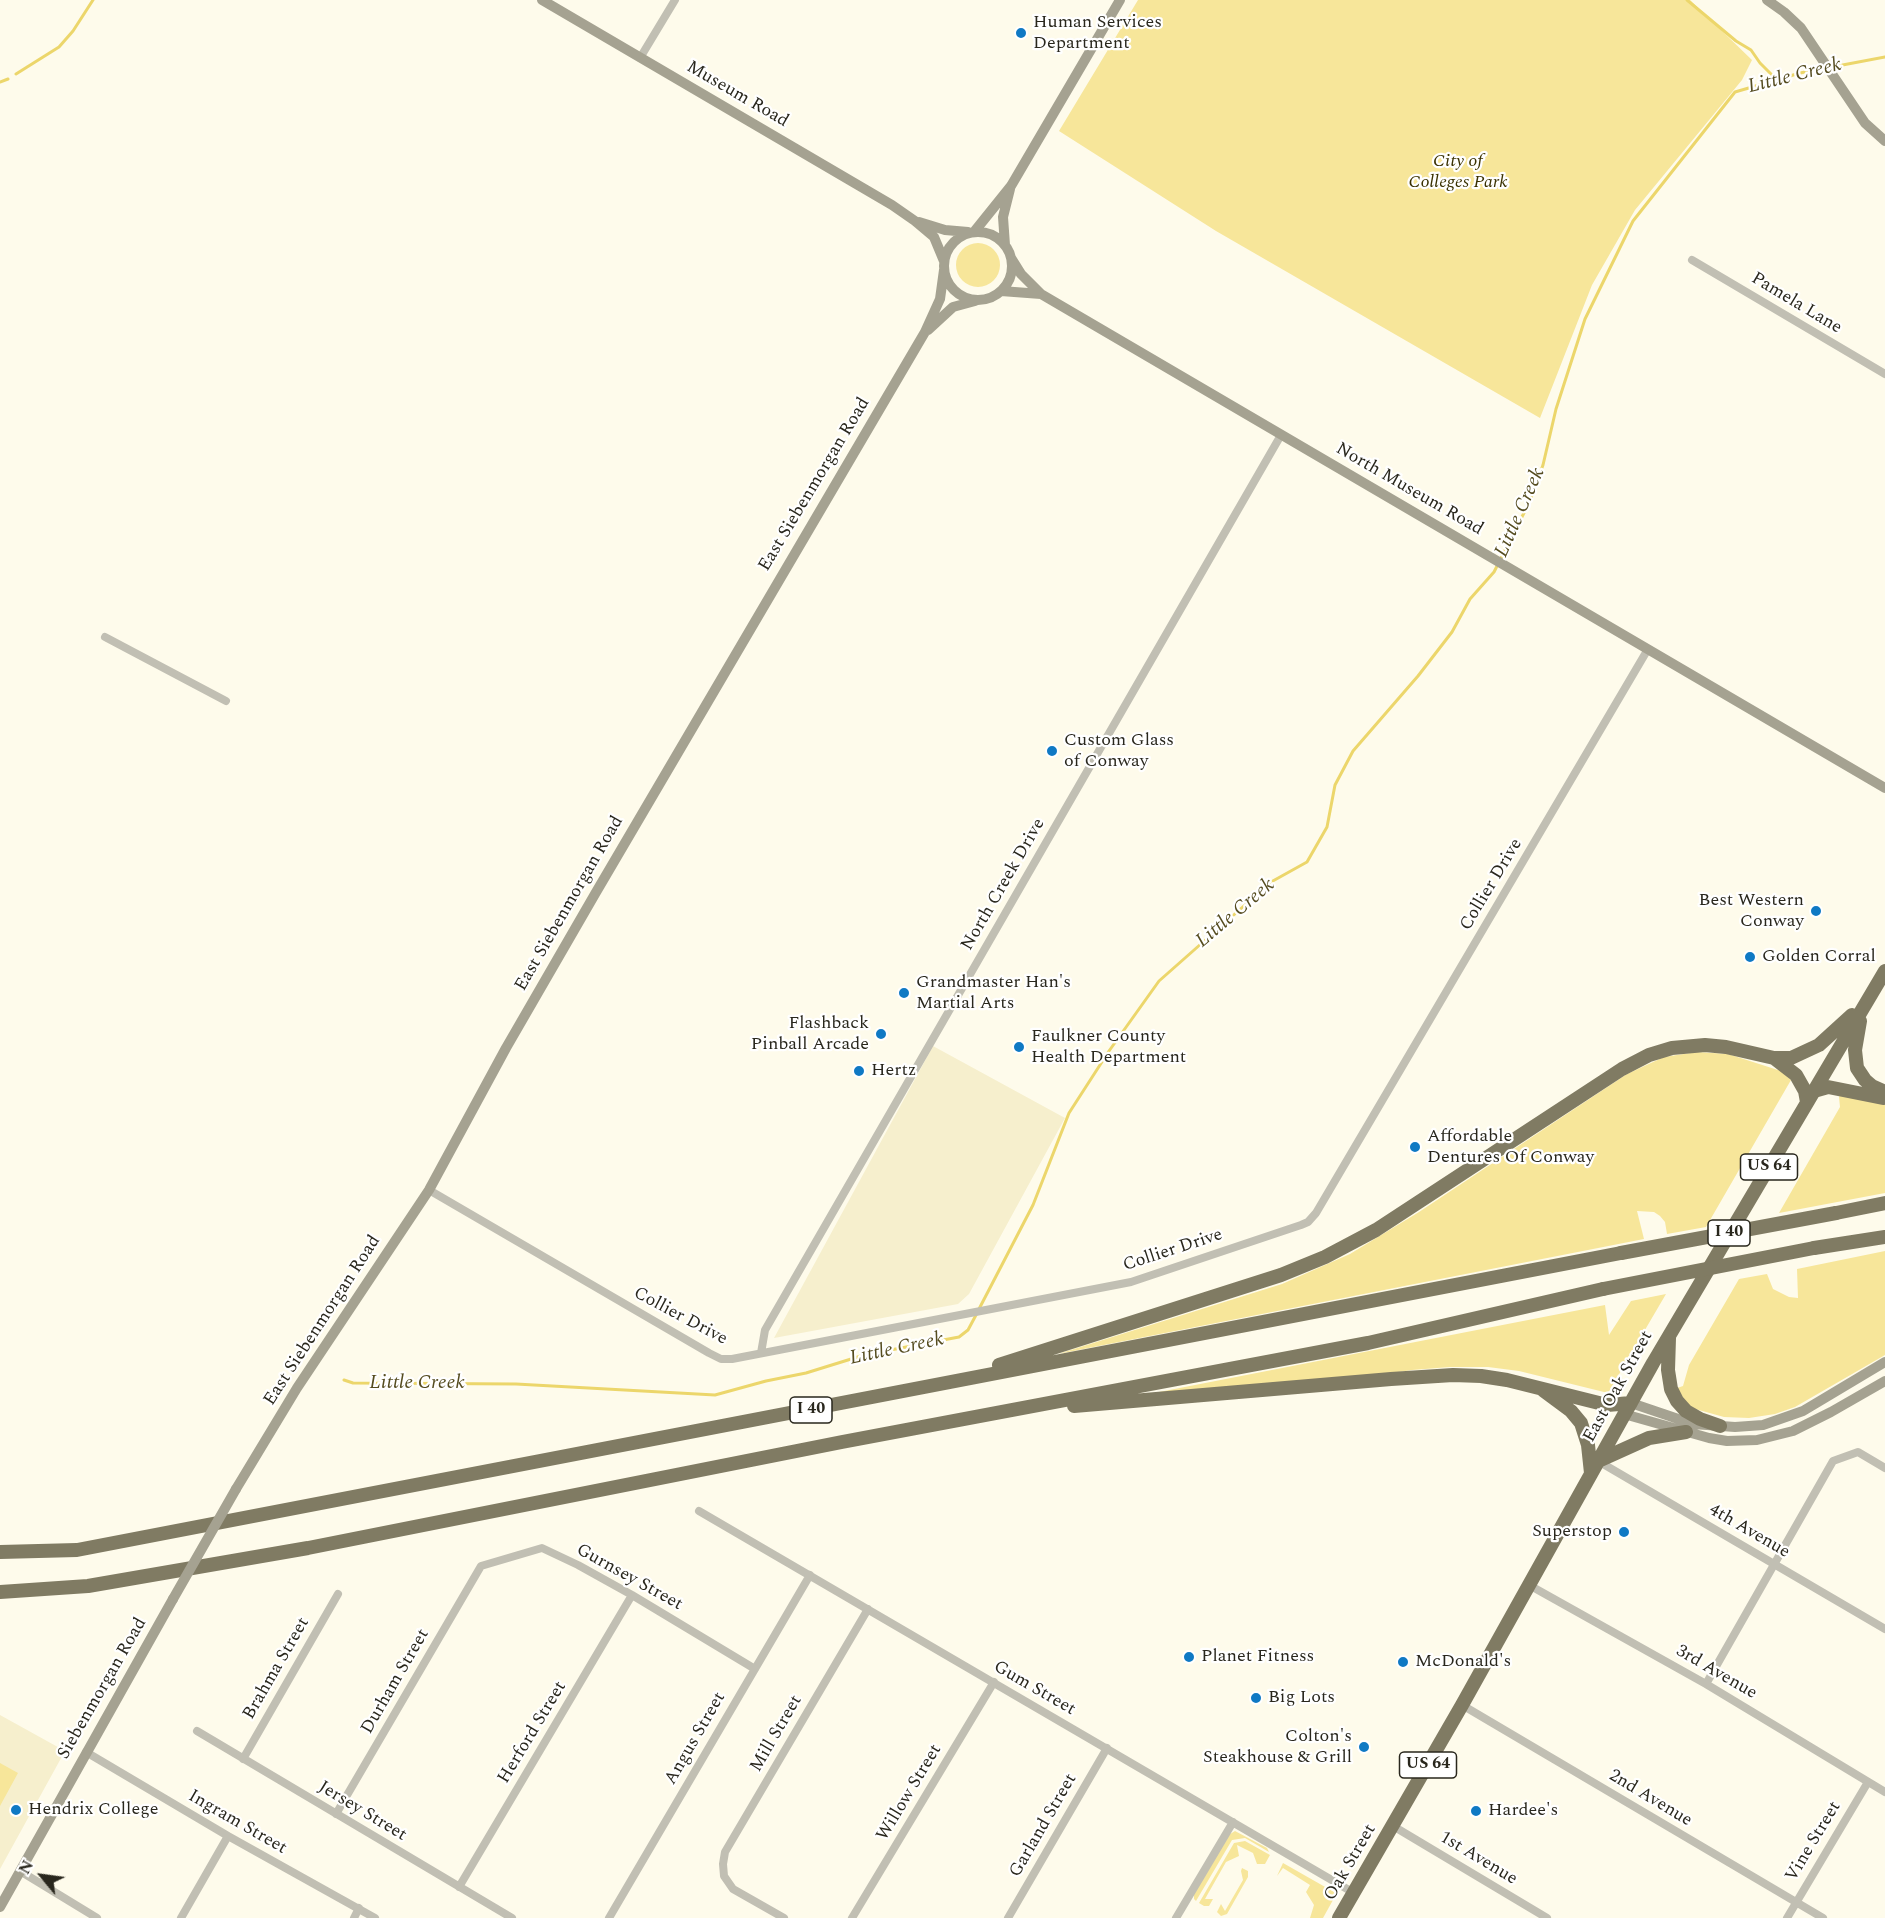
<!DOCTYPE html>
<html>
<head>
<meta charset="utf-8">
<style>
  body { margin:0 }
  #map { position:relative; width:1885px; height:1918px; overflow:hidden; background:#fefbeb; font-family:Spectral,serif }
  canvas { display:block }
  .north { position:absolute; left:12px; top:1846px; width:60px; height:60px; -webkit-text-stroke:4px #fff; paint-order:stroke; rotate:299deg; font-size:16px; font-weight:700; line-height:24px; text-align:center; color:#29271d }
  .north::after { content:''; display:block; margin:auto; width:21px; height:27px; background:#29271d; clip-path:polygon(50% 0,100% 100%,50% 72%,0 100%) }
</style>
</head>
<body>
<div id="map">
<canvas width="1885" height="1918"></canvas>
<div class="north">N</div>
</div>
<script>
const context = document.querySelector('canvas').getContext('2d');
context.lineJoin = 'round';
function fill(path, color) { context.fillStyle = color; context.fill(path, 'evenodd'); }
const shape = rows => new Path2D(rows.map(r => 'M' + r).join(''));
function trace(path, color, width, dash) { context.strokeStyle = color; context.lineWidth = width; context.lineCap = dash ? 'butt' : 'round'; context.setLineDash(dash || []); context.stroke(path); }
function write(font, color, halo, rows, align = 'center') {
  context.font = font + ' Spectral,serif'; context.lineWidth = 4.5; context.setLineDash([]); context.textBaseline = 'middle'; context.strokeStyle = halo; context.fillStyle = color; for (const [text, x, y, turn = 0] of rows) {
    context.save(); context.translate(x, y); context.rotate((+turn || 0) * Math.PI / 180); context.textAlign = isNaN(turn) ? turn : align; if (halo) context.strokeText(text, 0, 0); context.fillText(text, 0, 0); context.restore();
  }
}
const built = shape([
  [933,1046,1065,1118,969,1294,958,1304,774,1338],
  [0,1715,65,1751,0,1869]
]);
const green = shape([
  [1138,0,1690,0,1752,60,1742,80,1635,210,1592,285,1540,418,1216,231,1059,131],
  '956 265a22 22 0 1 1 44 0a22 22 0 1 1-44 0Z',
  [1697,1052,1728,1054,1781,1071,1791,1080,1706,1227,1667,1234,1665,1222,1660,1216,1654,1212,1637,1211,1644,1239,1058,1354,1282,1284,1350,1254,1419,1212,1627,1074,1664,1057],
  [1842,1090,1885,1104,1885,1193,1779,1213,1840,1107,1839,1097],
  [1885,1251,1885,1355,1795,1407,1775,1414,1749,1418,1724,1417,1688,1407,1674,1389,1683,1386,1689,1365,1739,1279,1767,1274,1773,1289,1789,1297,1798,1298,1797,1269],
  [1666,1294,1608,1393,1519,1371,1488,1367,1450,1367,1412,1370,1353,1379,1154,1393,1605,1305,1609,1335,1631,1301],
  [0,1763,18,1773,0,1806],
  [1235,1831,1267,1848,1269,1852,1245,1838,1232,1840,1196,1901,1194,1899,1194,1893,1227,1836],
  [1245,1841,1270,1855,1265,1864,1257,1864,1253,1853,1237,1845,1239,1856,1226,1862,1205,1899,1213,1899,1209,1906,1204,1906,1199,1903,1234,1843],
  [1283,1863,1334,1892,1333,1900,1323,1918,1310,1918,1314,1905,1306,1892,1310,1885,1283,1868,1277,1876],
  [1242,1868,1248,1871,1248,1877,1227,1914,1221,1916,1217,1912,1221,1904,1225,1911,1243,1880,1241,1871]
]);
const stream = shape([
  [1687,0,1736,41,1751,50,1760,63,1771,74,1781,79],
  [1832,67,1885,57],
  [16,74,59,47,73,31,93,0],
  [0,82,8,79],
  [979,1309,1033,1205,1069,1113,1109,1051,1159,981,1271,882,1307,862,1327,827,1335,785,1353,751,1418,676,1452,632,1470,599,1494,572,1529,503,1543,465,1556,409,1585,319,1633,221,1735,92,1800,73,1826,68],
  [344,1380,353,1383,516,1384,715,1395,766,1381,806,1373,864,1355,959,1337,968,1330,976,1315]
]);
const street = shape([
  [640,58,675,0],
  [1692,260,1885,374],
  [105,637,226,701],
  [429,1190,709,1353,721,1359,732,1359,1131,1282,1301,1225,1308,1222,1316,1213,1648,649],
  [761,1353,765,1330,1281,435],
  [1598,1461,1885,1629],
  [699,1511,1354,1893],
  [1529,1585,1706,1684,1885,1792],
  [1706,1684,1833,1461,1858,1452,1885,1468],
  [1462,1705,1823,1918],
  [197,1731,512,1918],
  [86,1752,228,1836,375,1918],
  [243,1759,338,1594],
  [336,1814,481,1566,542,1548,578,1565,632,1595,755,1669],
  [1393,1826,1547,1918],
  [20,1871,97,1918],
  [459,1887,632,1595],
  [181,1918,228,1836],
  [354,1918,359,1908],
  [609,1918,810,1575],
  [784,1918,733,1889,724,1876,723,1864,725,1852,868,1609],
  [852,1918,994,1682],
  [1008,1918,1107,1748],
  [1176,1918,1233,1822],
  [1787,1918,1868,1782]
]);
const secondary = shape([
  [542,0,892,205,915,221,934,237,944,261],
  [1767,0,1784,12,1801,28,1865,123,1885,141],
  [919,222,945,230,968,232],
  '944 266a34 34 0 1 1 68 0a34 34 0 1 1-68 0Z',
  [974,232,1011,186,1120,0],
  [1005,245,1003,217,1010,189],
  [1011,258,1021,274,1041,294,1885,788],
  [1001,291,1041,294],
  [928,330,953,307,975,301],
  [1631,1403,1693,1424,1735,1427,1763,1425,1803,1411,1885,1362],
  [1624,1414,1709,1438,1727,1441,1757,1440,1793,1431,1831,1412,1885,1381],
  [236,1489,297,1388,429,1190,506,1048,595,894,925,332,940,299,944,270],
  [0,1907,173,1599]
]);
const highway = shape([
  [1860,1021,1855,1050,1857,1068,1865,1080,1872,1086,1885,1092],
  [1774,1058,1796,1075,1805,1091,1807,1102],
  [1814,1091,1828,1087,1883,1098],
  [1836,1213,1885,1203],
  [1814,1248,1885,1237],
  [1669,1338,1668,1370,1671,1389,1677,1401,1686,1411,1700,1419,1720,1426],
  [999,1365,1281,1275,1325,1257,1376,1230,1622,1069,1649,1055,1672,1048,1705,1045,1726,1047,1774,1058,1791,1058,1819,1045,1852,1015],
  [1544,1391,1571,1411,1581,1423,1588,1445,1591,1473],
  [1074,1406,1391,1379,1453,1375,1481,1376,1507,1380,1607,1405,1631,1403],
  [1598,1461,1649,1438,1686,1432],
  [0,1552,77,1550,1621,1253],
  [0,1592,88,1586,308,1548,842,1442,1368,1343,1603,1289],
  [1339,1918,1462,1705,1653,1363,1885,971]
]);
const secondaryBridge = shape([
  [173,1599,236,1489]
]);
const highwayBridge = shape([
  [1621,1253,1836,1213],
  [1603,1289,1814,1248]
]);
const markers = [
  [1021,33,6,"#0f79c4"],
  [1052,751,6,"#0f79c4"],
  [1816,911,6,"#0f79c4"],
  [1750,957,6,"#0f79c4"],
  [904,993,6,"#0f79c4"],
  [881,1034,6,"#0f79c4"],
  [1019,1047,6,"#0f79c4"],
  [859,1071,6,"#0f79c4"],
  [1415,1147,6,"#0f79c4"],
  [1624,1532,6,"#0f79c4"],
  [1189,1657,6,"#0f79c4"],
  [1403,1662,6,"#0f79c4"],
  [1256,1698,6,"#0f79c4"],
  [1364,1747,6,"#0f79c4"],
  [16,1810,6,"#0f79c4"],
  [1476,1811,6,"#0f79c4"]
];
const shields = [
  [1769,1167,57],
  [1729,1233,42],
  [811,1410,42],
  [1428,1765,57]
];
const shieldNames = [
  ["US 64",1769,1167],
  ["I 40",1729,1233],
  ["I 40",811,1410],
  ["US 64",1428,1765]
];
const poiNames = [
  ["Human Services",1033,23],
  ["Department",1033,44],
  ["Custom Glass",1064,741],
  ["of Conway",1064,762],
  ["Best Western",1804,901,"right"],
  ["Conway",1804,922,"right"],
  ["Golden Corral",1762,957],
  ["Grandmaster Han's",916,983],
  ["Martial Arts",916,1004],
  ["Flashback",869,1024,"right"],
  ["Pinball Arcade",869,1045,"right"],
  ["Faulkner County",1031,1037],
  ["Health Department",1031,1058],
  ["Hertz",871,1071],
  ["Affordable",1427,1137],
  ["Dentures Of Conway",1427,1158],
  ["Superstop",1612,1532,"right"],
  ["Planet Fitness",1201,1657],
  ["McDonald's",1415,1662],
  ["Big Lots",1268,1698],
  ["Colton's",1352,1737,"right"],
  ["Steakhouse & Grill",1352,1758,"right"],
  ["Hendrix College",28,1810],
  ["Hardee's",1488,1811]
];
const streetNames = [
  ["Museum Road",737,95,30],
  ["Pamela Lane",1796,304,31],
  ["East Siebenmorgan Road",815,485,-59],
  ["North Museum Road",1409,490,30],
  ["North Creek Drive",1004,885,-60],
  ["Collier Drive",1492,885,-59],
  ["East Siebenmorgan Road",570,904,-60],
  ["Collier Drive",1173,1251,-18],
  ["Collier Drive",680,1317,28],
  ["East Siebenmorgan Road",323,1321,-57],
  ["East Oak Street",1619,1387,-61],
  ["4th Avenue",1749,1532,30],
  ["Gurnsey Street",629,1578,29],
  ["Brahma Street",277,1669,-60],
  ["3rd Avenue",1716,1673,30],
  ["Durham Street",396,1682,-60],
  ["Siebenmorgan Road",103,1689,-60],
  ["Gum Street",1034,1689,30],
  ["Herford Street",533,1733,-59],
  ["Mill Street",777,1734,-60],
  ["Angus Street",696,1739,-60],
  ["Willow Street",910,1793,-59],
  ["2nd Avenue",1650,1799,31],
  ["Jersey Street",362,1812,31],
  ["Ingram Street",237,1823,30],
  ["Garland Street",1044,1826,-60],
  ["Vine Street",1814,1842,-59],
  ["1st Avenue",1478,1859,31],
  ["Oak Street",1351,1863,-60]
];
const parkNames = [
  ["City of",1458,162],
  ["Colleges Park",1458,183]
];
const waterNames = [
  ["Little Creek",1795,77,-14],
  ["Little Creek",1521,513,-66],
  ["Little Creek",1236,914,-40],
  ["Little Creek",897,1350,-12],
  ["Little Creek",417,1384]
];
fill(built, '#f6efcd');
fill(green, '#f7e69a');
trace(stream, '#ecd66b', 3);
trace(street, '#c1bfb3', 8);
trace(secondary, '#a5a291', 10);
trace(highway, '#807b63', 14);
trace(secondaryBridge, '#a5a291', 10);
trace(highwayBridge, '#807b63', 14);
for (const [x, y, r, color] of markers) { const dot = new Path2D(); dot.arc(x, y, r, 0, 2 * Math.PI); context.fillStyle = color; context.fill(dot); trace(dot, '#fff', 2); }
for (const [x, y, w] of shields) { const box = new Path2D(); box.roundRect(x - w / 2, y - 13, w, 26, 4.5); context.fillStyle = '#fff'; context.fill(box); trace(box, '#29271d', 1.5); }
write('bold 16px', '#29271d', null, shieldNames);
write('18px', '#29271d', '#fff', poiNames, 'left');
write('18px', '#29271d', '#fff', streetNames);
write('italic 18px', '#3a3101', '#fff', parkNames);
write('italic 20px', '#554c20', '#fff', waterNames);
</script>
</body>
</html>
